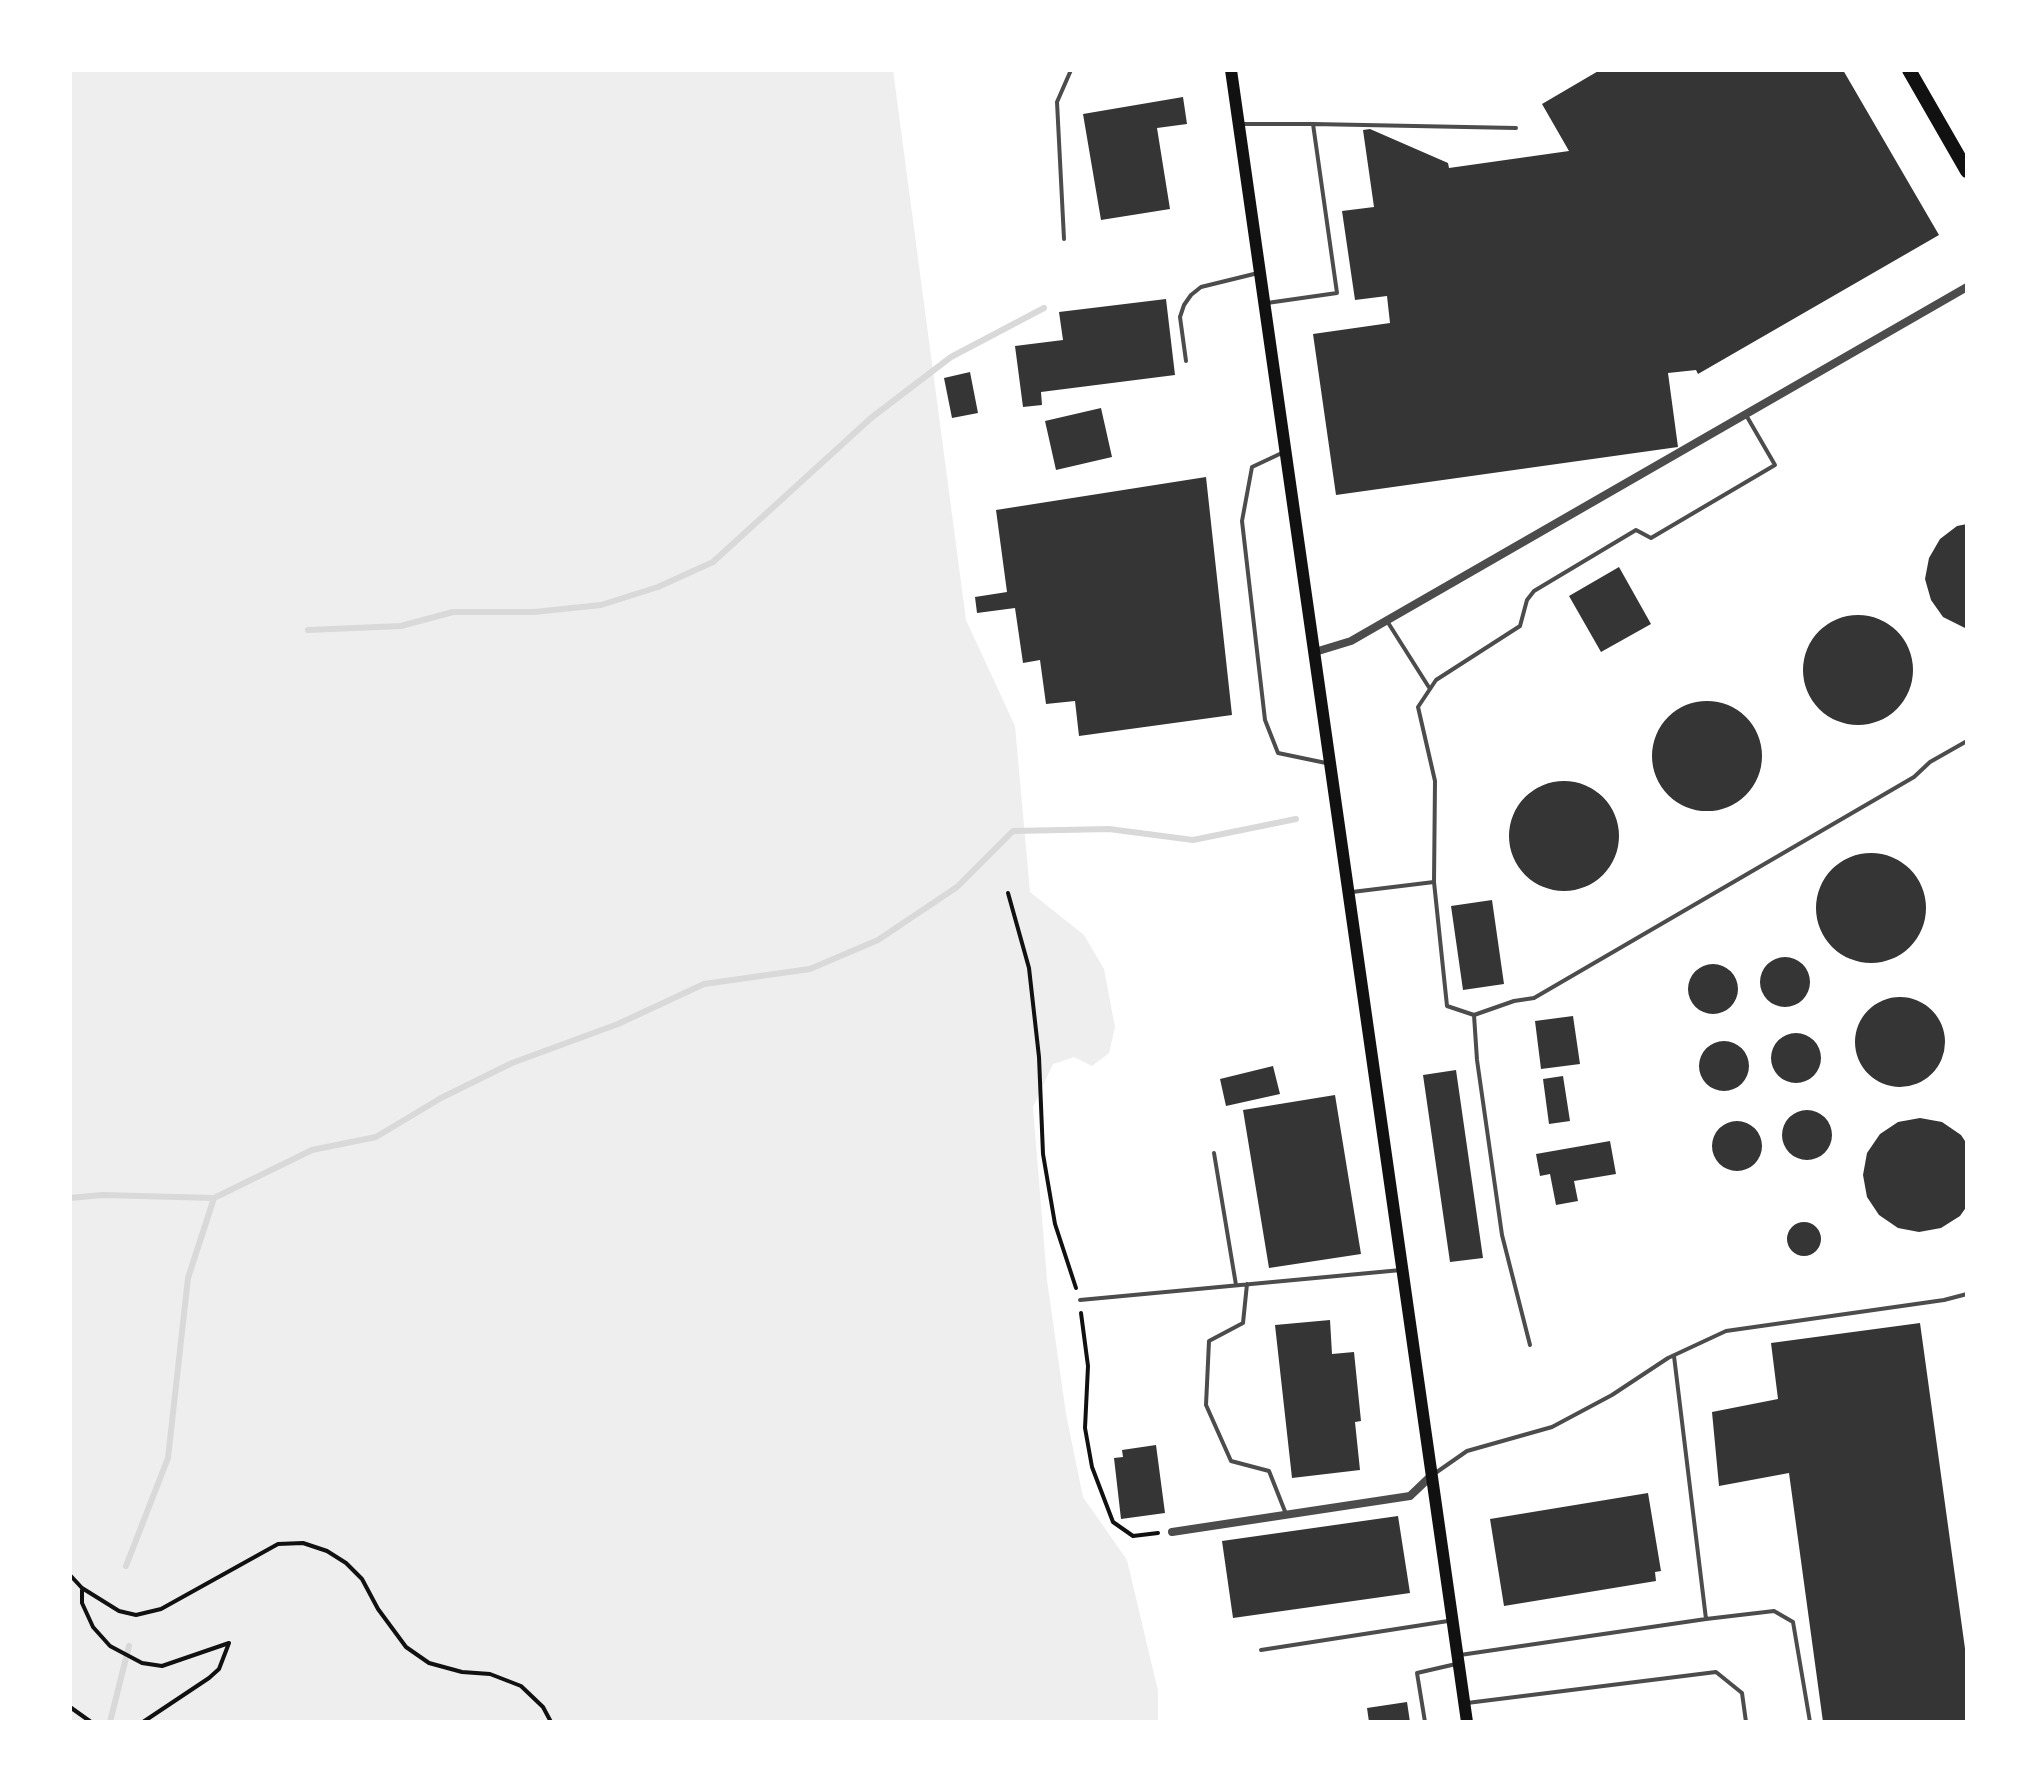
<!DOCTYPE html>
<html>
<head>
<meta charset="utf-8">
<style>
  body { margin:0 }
  #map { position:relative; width:2037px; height:1792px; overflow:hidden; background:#fff; font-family:"Space Grotesk",sans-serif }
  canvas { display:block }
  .frame { position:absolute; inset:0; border:72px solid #fff; pointer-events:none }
</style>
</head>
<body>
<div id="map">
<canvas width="2037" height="1792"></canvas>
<div class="frame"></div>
</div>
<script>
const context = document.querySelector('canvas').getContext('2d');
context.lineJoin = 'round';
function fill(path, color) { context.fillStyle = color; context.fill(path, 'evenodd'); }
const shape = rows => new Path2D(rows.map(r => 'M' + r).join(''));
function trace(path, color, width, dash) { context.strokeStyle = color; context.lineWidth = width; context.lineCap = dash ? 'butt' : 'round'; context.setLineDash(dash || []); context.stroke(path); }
const green = shape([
  [70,70,893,70,966,620,1015,726,1030,892,1084,935,1104,969,1115,1027,1109,1053,1092,1066,1074,1057,1053,1064,1033,1107,1047,1280,1066,1414,1083,1497,1127,1560,1158,1691,1158,1722,70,1722]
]);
const stream = shape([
  [308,630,401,626,453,612,534,612,601,605,658,587,713,562,871,418,951,357,1044,308],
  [70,1198,102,1195,214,1198,312,1150,376,1137,441,1098,512,1063,618,1024,704,984,810,969,878,940,957,887,1013,831,1109,829,1193,840,1296,819],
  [126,1566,168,1458,188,1278,214,1198],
  [110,1722,129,1646]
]);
const building = shape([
  [1600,70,1843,70,1939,235,1698,374,1696,370,1668,373,1678,447,1336,495,1313,334,1390,323,1387,296,1355,300,1342,211,1374,207,1363,130,1370,129,1448,163,1449,168,1569,151,1542,104],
  [1183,97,1187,124,1157,128,1170,209,1101,220,1083,114],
  [1166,299,1175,375,1041,392,1042,405,1023,407,1015,346,1063,340,1059,312],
  [970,372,978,413,952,418,944,378],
  [1101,408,1112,457,1056,470,1045,421],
  [1206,477,1232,715,1079,736,1075,701,1046,704,1040,660,1023,663,1015,608,977,613,975,597,1007,592,996,510],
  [1967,524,1967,629,1943,617,1931,600,1925,579,1929,558,1940,539,1957,526],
  [1619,567,1651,624,1601,652,1569,596],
  '1803 670a55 55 0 1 1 110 0a55 55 0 1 1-110 0Z',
  '1652 756a55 55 0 1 1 110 0a55 55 0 1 1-110 0Z',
  '1509 836a55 55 0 1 1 110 0a55 55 0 1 1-110 0Z',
  '1816 908a55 55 0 1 1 110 0a55 55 0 1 1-110 0Z',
  [1492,900,1504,984,1463,990,1451,906],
  '1760 982a25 25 0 1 1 50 0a25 25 0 1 1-50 0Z',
  '1688 989a25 25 0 1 1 50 0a25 25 0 1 1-50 0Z',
  '1855 1042a45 45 0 1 1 90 0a45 45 0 1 1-90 0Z',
  [1573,1016,1580,1064,1541,1069,1535,1021],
  '1771 1058a25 25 0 1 1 50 0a25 25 0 1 1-50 0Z',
  '1699 1066a25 25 0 1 1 50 0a25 25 0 1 1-50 0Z',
  [1273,1066,1280,1094,1226,1106,1220,1079],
  [1456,1070,1483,1258,1450,1262,1423,1075],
  [1563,1076,1570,1121,1549,1124,1543,1079],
  [1335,1095,1361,1254,1269,1268,1243,1110],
  '1782 1135a25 25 0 1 1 50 0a25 25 0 1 1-50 0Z',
  [1920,1118,1942,1122,1961,1135,1967,1144,1967,1206,1960,1216,1941,1228,1919,1232,1898,1228,1879,1215,1867,1197,1863,1175,1867,1153,1880,1134,1898,1122],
  '1712 1146a25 25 0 1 1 50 0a25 25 0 1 1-50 0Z',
  [1610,1141,1616,1174,1574,1181,1578,1201,1556,1205,1550,1174,1540,1176,1536,1154],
  '1787 1239a17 17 0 1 1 34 0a17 17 0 1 1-34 0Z',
  [1330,1320,1332,1354,1354,1352,1361,1421,1355,1422,1360,1470,1292,1478,1275,1325],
  [1920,1323,1967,1663,1967,1722,1823,1722,1789,1473,1719,1486,1712,1412,1778,1399,1771,1343],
  [1156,1445,1165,1513,1121,1519,1114,1458,1123,1457,1122,1450],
  [1648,1493,1661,1571,1655,1572,1656,1581,1504,1606,1490,1519],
  [1398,1516,1410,1593,1233,1618,1222,1541],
  [1407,1702,1410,1722,1369,1722,1367,1708]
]);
const path = shape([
  [1008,893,1029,968,1039,1057,1043,1154,1055,1224,1076,1288],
  [1081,1313,1088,1366,1085,1428,1092,1467,1113,1522,1133,1536,1158,1533],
  [70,1575,82,1588,119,1611,136,1615,161,1609,278,1544,303,1543,327,1551,346,1563,362,1579,378,1609,406,1647,429,1663,462,1672,490,1674,521,1686,543,1707,551,1722],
  [82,1590,82,1603,93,1627,110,1646,142,1663,162,1666,229,1643,219,1669,209,1678,143,1722],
  [70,1707,91,1722]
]);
const service = shape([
  [1239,124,1313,124,1337,293,1267,303],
  [1313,124,1516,128],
  [1064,239,1057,102,1071,70],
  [1186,361,1180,317,1184,305,1191,295,1201,287,1258,273],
  [1284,452,1252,467,1242,521,1265,720,1278,753,1326,763],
  [1387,621,1430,689],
  [1352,892,1434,882],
  [1474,1015,1514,1001,1534,998,1914,777,1930,762,1967,741],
  [1214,1153,1236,1285],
  [1247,1284,1243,1323,1209,1341,1206,1405,1231,1461,1269,1471,1286,1514],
  [1080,1300,1401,1270],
  [1530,1345,1502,1235,1477,1060,1474,1015,1447,1006,1434,882,1435,781,1418,707,1436,680,1520,626,1527,600,1534,591,1636,530,1651,538,1775,465,1746,415],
  [1434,1474,1467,1451,1552,1427,1612,1395,1668,1358,1726,1331,1944,1300,1967,1294],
  [1706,1619,1774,1611,1793,1622,1810,1722],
  [1261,1650,1448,1621],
  [1460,1655,1706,1619,1674,1356],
  [1467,1703,1716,1672,1742,1693,1746,1722],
  [1425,1722,1417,1673,1456,1664]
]);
const minor = shape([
  [1315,652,1351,641,1967,287],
  [1172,1532,1410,1496,1432,1475]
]);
const secondary = shape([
  [1231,70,1467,1722]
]);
const trunk = shape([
  [1909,70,1967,171]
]);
fill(green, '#eee');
trace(stream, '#d9d9d9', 6);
fill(building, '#353535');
trace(path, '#111', 4);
trace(service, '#4c4c4c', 4);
trace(minor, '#4c4c4c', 8);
trace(secondary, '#111', 12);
trace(trunk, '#111', 14);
</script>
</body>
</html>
